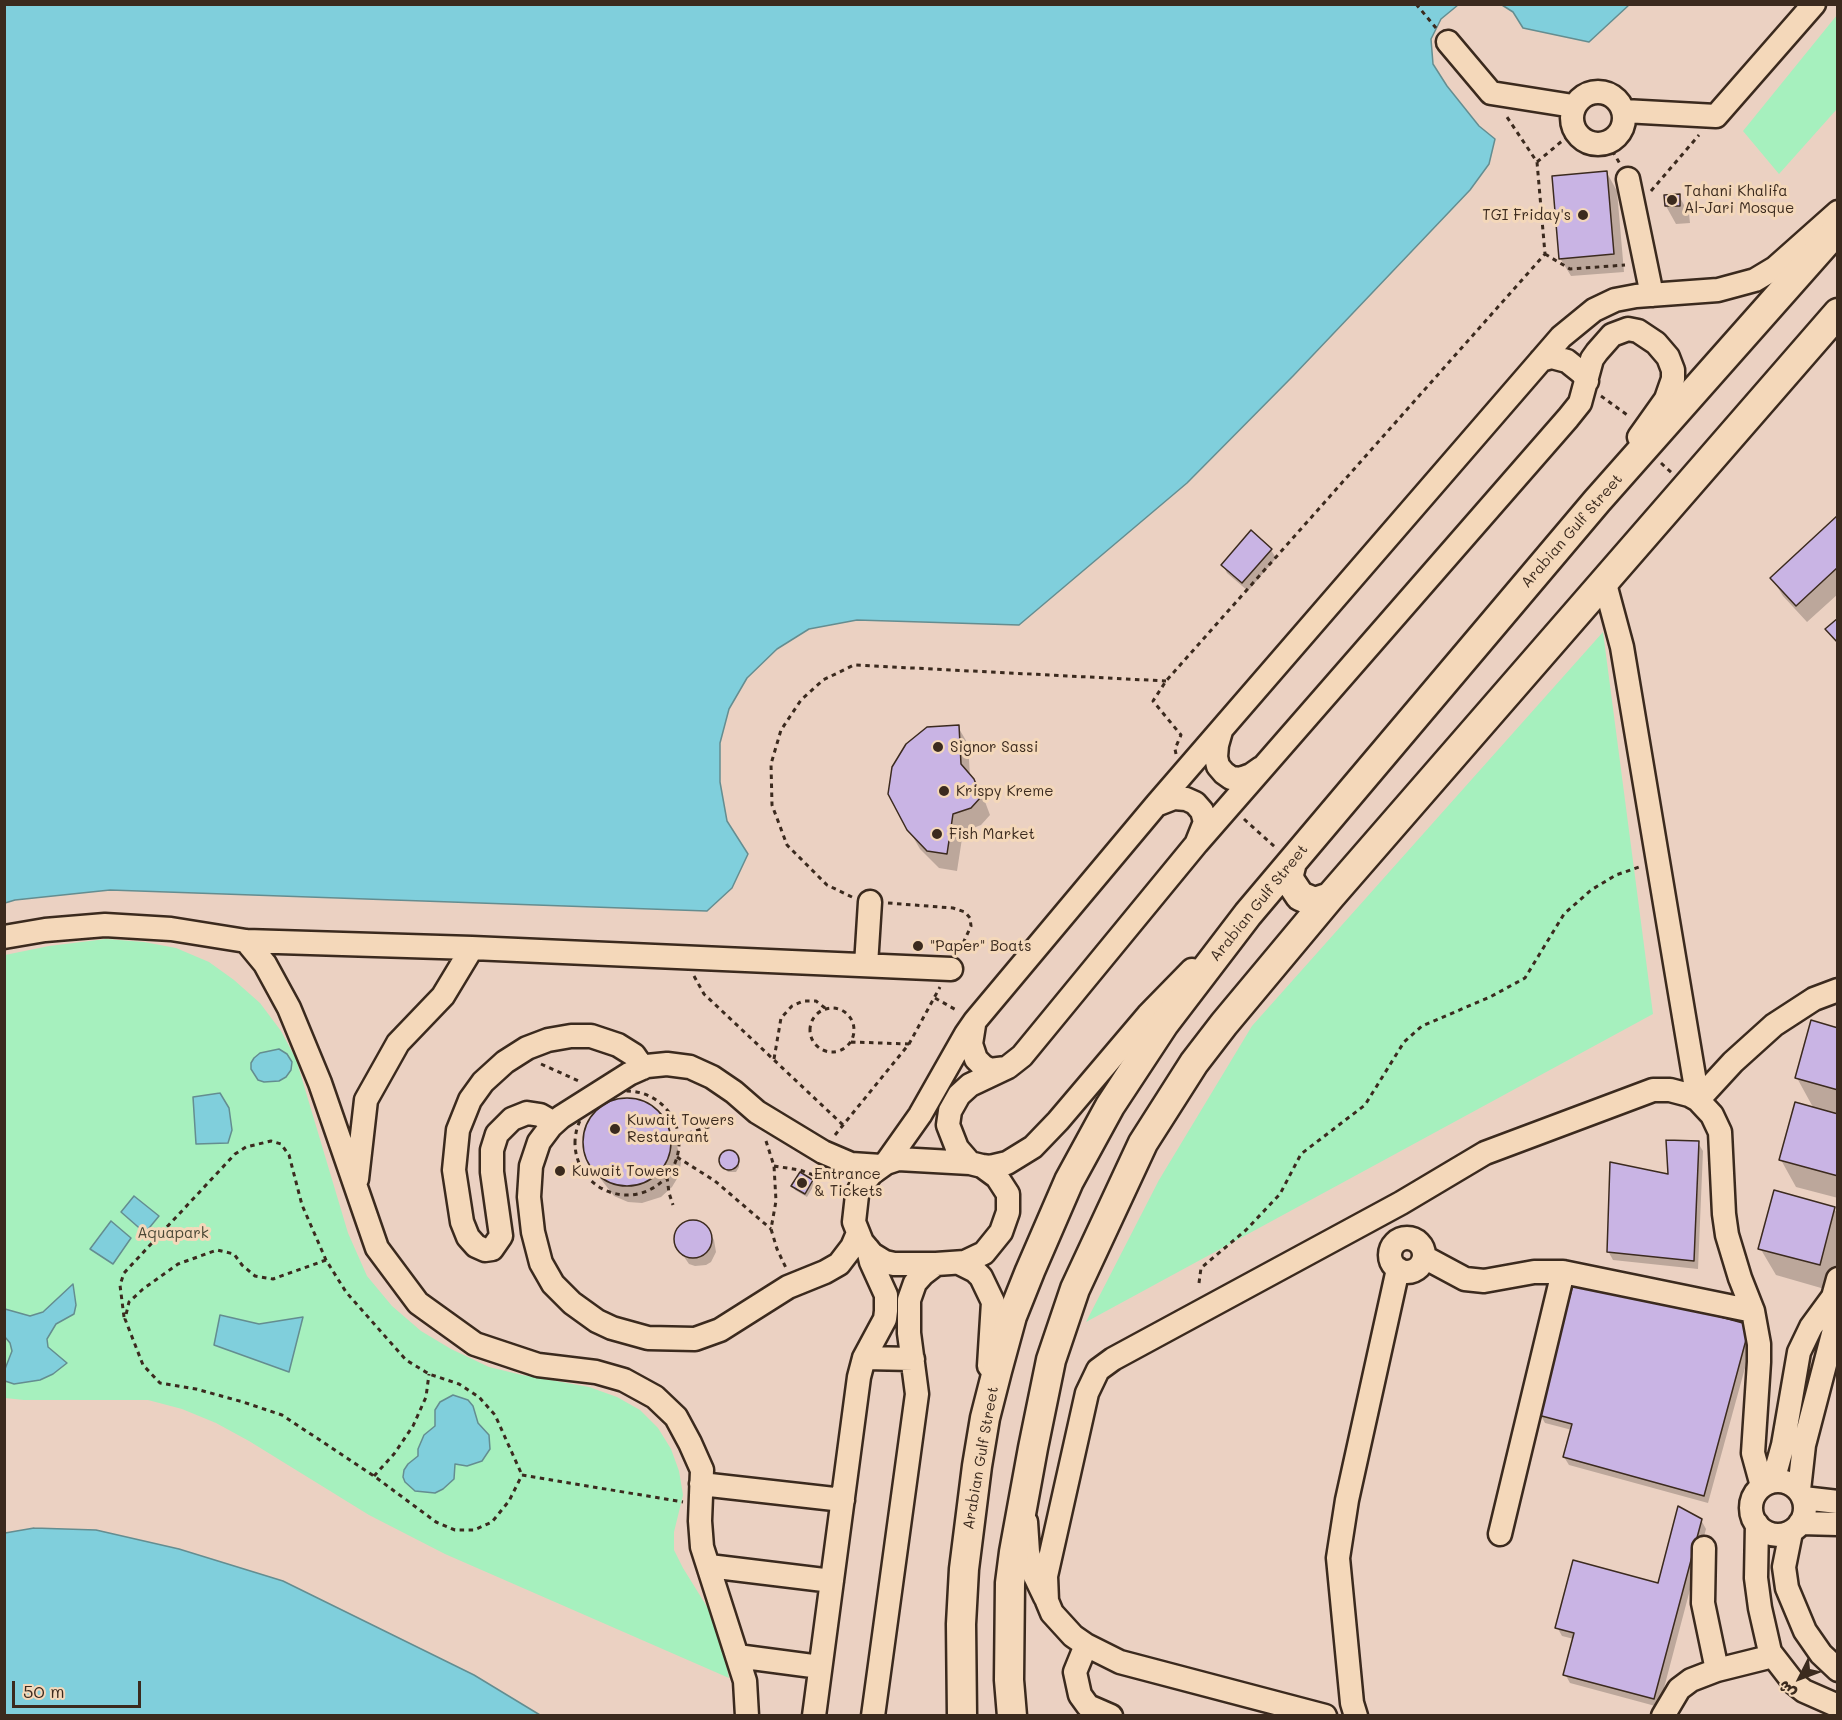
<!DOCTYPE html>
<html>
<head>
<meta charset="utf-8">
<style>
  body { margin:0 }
  #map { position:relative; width:1842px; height:1720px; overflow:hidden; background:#ebd1c2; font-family:Mali,"Playpen Sans Arabic",sans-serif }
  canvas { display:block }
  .frame { position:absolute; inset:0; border:6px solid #3b2a1e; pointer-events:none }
  .north { position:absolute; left:1770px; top:1648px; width:60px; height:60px; -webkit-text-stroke:4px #f4d8ba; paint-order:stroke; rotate:228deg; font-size:16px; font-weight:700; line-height:24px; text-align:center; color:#3b2a1e }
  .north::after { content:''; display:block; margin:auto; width:21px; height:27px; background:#3b2a1e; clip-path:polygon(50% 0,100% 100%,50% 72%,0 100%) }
  .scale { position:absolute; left:12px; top:1681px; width:129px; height:27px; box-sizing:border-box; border:3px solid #3b2a1e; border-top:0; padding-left:8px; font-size:18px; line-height:21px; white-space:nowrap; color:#3b2a1e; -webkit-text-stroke:4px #f4d8ba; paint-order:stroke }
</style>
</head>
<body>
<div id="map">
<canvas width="1842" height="1720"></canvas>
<div class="frame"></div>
<div class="north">ش</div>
<div class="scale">50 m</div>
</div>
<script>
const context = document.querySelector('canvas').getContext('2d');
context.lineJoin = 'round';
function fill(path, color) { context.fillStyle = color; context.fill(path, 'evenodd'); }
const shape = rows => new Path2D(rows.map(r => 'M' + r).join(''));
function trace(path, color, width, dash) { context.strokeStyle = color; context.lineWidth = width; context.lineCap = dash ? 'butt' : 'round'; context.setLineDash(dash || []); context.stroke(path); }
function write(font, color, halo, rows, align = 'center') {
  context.font = font + ' Mali,sans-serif'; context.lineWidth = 6; context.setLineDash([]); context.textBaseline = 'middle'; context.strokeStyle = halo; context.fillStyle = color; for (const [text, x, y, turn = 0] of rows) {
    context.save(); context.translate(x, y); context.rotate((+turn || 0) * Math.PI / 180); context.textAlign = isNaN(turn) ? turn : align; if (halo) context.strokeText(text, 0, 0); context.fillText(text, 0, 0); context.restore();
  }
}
const green = shape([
  [1837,15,1837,109,1779,174,1743,131],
  [1603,632,1653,1014,1086,1322,1159,1180,1252,1026],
  [106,939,144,942,176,948,209,962,234,980,260,1003,281,1031,296,1059,348,1233,367,1276,392,1306,421,1331,451,1349,489,1367,522,1375,589,1387,617,1397,640,1410,658,1428,671,1449,679,1471,683,1495,674,1532,674,1550,683,1568,717,1623,729,1678,445,1554,369,1515,249,1441,216,1423,182,1409,148,1400,24,1400,5,1398,5,955,49,946]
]);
const water = shape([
  [5,4,1458,5,1441,19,1431,39,1433,64,1447,86,1479,126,1495,139,1489,164,1470,190,1293,376,1187,483,1019,625,857,620,809,629,777,649,747,678,729,709,720,743,720,782,727,821,748,854,732,888,707,911,110,890,15,900,5,903,5,4],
  [1502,5,1629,5,1589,42,1523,28,1513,12,1502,5],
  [279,1049,287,1054,292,1062,291,1070,286,1077,279,1081,264,1082,258,1080,251,1069,251,1063,254,1058,260,1053,279,1049],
  [220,1093,229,1108,232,1130,228,1143,196,1144,193,1097,220,1093],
  [134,1196,159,1216,145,1233,121,1212,134,1196],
  [111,1221,131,1238,113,1264,90,1249,111,1221],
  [73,1284,76,1305,74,1314,56,1324,47,1339,48,1347,67,1363,53,1374,40,1380,14,1384,5,1381,5,1369,12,1351,10,1343,5,1337,5,1309,30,1316,43,1312,73,1284],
  [220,1315,259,1324,303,1317,289,1372,214,1345,220,1315],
  [453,1395,468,1400,473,1406,478,1423,489,1435,490,1449,482,1461,467,1466,455,1464,454,1479,443,1489,435,1493,415,1491,405,1482,403,1477,404,1470,408,1464,418,1456,418,1449,424,1435,435,1426,435,1410,440,1402,453,1395],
  [34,1528,96,1530,179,1549,283,1581,474,1675,540,1715,5,1715,5,1533,34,1528]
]);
const shadow = shape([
  [1607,173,1617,191,1624,272,1571,276,1560,258],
  [1679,196,1689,214,1690,223,1676,224,1666,206],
  [1838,517,1838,594,1807,622,1783,596,1772,578],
  [1271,550,1276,558,1248,591,1227,573,1223,565],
  [958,727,968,744,970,777,984,799,990,815,981,825,963,832,957,871,939,868,920,849,909,830],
  [1838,1029,1838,1198,1796,1187,1781,1160,1814,1109,1797,1078],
  [623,1100,632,1100,646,1104,658,1113,676,1141,681,1163,678,1177,672,1187,661,1197,642,1203,628,1202,614,1196,600,1178,589,1160,585,1141,588,1126,597,1112,609,1103],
  [1698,1143,1703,1151,1698,1269,1613,1260,1608,1251],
  [730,1152,739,1161,739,1167,736,1172,728,1172,721,1164,721,1158,724,1153],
  [800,1174,812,1181,814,1185,807,1197,795,1190,793,1186],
  [1834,1209,1838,1214,1838,1281,1835,1292,1776,1275,1760,1248],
  [689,1222,700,1223,709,1231,714,1240,716,1252,711,1262,706,1265,695,1266,689,1264,676,1245,676,1233,683,1224],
  [1754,1335,1708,1503,1569,1465,1564,1457,1572,1430,1545,1423,1540,1414],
  [1701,1520,1706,1529,1659,1707,1570,1683,1565,1674,1574,1639,1562,1636,1557,1627,1659,1584]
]);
const building = shape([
  [1607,171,1614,254,1559,259,1552,176,1607,171],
  [1680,194,1680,206,1665,206,1664,195,1680,194],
  [1838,515,1838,567,1796,606,1770,578,1838,515],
  [1251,530,1272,549,1242,583,1221,565,1251,530],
  [1838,618,1838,643,1825,629,1838,618],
  [959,725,961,764,974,779,981,797,971,808,953,814,947,854,927,851,907,830,888,794,892,767,906,744,927,727,959,725],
  [1811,1020,1838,1028,1838,1090,1795,1078,1811,1020],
  '583 1142a44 44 0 1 1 88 0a44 44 0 1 1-88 0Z',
  [1795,1102,1838,1114,1838,1176,1779,1160,1795,1102],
  [1666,1140,1699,1141,1694,1261,1607,1252,1610,1162,1668,1174,1666,1140],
  '719 1160a10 10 0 1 1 20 0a10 10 0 1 1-20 0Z',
  [800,1172,813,1180,805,1194,791,1186,800,1172],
  [1774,1190,1835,1207,1820,1265,1758,1249,1774,1190],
  '674 1239a19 19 0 1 1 38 0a19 19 0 1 1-38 0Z',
  [1575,1277,1750,1325,1704,1496,1563,1457,1572,1424,1538,1415,1575,1277],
  [1678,1506,1702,1519,1654,1699,1563,1675,1574,1633,1555,1628,1573,1560,1658,1583,1678,1506]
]);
const path = shape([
  [1416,4,1436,28],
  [1608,143,1620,164],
  [1537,162,1574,131],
  [1651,191,1699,135],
  [1545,254,1570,269,1625,265],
  [1601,396,1630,417],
  [1661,463,1672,473],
  [1176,754,1175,749,1181,735,1153,701,1166,681,1545,254,1537,162,1505,114],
  [1244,819,1275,847],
  [852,897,827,885,787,845,772,805,771,764,781,730,801,700,823,680,854,665,1166,681],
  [888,903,953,908,965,912,970,918,971,926,959,952],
  [694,976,704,994,843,1125],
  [935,998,958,1011],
  '810 1030a22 22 0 1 1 44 0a22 22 0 1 1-44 0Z',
  [851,1042,909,1044],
  [774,1059,781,1018,792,1006,803,1001,816,1001,825,1008],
  [541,1064,581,1082],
  '575 1143a52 52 0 1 1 104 0a52 52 0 1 1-104 0Z',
  [835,1135,909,1044,940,987],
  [679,1136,734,1119],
  [766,1141,774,1166,776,1201,771,1229,777,1249,786,1268],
  [677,1157,715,1181,771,1229],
  [774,1166,800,1170,816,1176,817,1170],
  [667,1177,669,1193,673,1205],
  [326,1260,273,1279,255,1276,242,1265,234,1254,217,1250,178,1264,143,1289,129,1302,125,1319,143,1365,160,1383,196,1389,243,1402,282,1415,374,1476,436,1522,455,1530,474,1530,492,1522,509,1501,522,1475],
  [1199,1283,1201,1268,1246,1230,1280,1194,1301,1154,1365,1105,1404,1042,1422,1026,1490,997,1525,978,1564,914,1591,890,1616,875,1639,867],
  [124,1317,120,1285,124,1273,235,1154,246,1147,271,1141,281,1144,289,1155,302,1205,326,1260,346,1292,406,1360,429,1374,459,1384,479,1397,495,1415,522,1475],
  [522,1475,683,1502],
  [374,1476,394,1454,413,1426,426,1397,429,1374]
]);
const minor = shape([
  [1448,42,1491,93,1573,106],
  '1572 118a26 26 0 1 1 52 0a26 26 0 1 1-52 0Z',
  [1624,111,1716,116,1814,4],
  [1628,179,1652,295],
  [1541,360,1552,357,1567,361,1582,373,1587,381],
  [1604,580,1622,647,1698,1100],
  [1221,731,1217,745,1216,757,1218,766,1224,773,1231,778,1240,779,1251,775,1261,768],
  [1156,805,1174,798,1186,799,1195,803,1202,811,1205,822,1197,842],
  [4,937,45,930,105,925,171,929,246,941,472,948,951,969],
  [246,941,265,964,289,1008,320,1083,377,1248,418,1303,475,1344,538,1365,596,1372,624,1380,655,1397,676,1417,690,1443,702,1470,700,1521,702,1547,745,1681,747,1716],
  [866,965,870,902],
  [974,1025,971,1044,976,1059,983,1066,990,1070,1006,1068],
  [1698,1100,1733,1062,1774,1025,1814,999,1838,990],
  [554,1123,540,1115,527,1113,512,1119,497,1134,492,1150,492,1172,501,1236,492,1249,485,1250,476,1246,468,1237,462,1222,454,1170,458,1130,470,1100,483,1082,505,1062,527,1048,548,1040,571,1036,591,1036,618,1045,634,1055,643,1068],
  [898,1159,970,1163,982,1166,997,1177,1008,1194,1008,1212,1001,1232,984,1253,965,1262,936,1264,894,1264,885,1262,872,1254,862,1242,854,1222,857,1195,861,1186,872,1173,886,1163,898,1159],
  [886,1163,920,1115,966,1034,975,1021,1156,805,1561,337,1594,310,1615,300,1636,296,1718,290,1755,280,1775,268,1838,212],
  [970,1163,957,1148,948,1125,950,1111,959,1095,970,1085,1008,1067,1022,1056,1197,843,1568,418,1580,403,1592,359,1597,352,1612,335,1628,329,1638,331,1656,343,1668,357,1673,370,1673,379,1666,399,1639,437],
  [982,1166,990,1167,1007,1163,1033,1147,1058,1121,1148,1015,1192,970],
  [357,1179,366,1100,398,1043,443,996,472,948],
  [858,1233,852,1247,839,1264,825,1272,788,1287,720,1330,695,1339,648,1338,612,1328,597,1321,572,1303,553,1284,541,1263,533,1232,529,1197,531,1166,539,1142,551,1126,561,1117,629,1074,647,1066,667,1064,690,1067,712,1077,734,1092,757,1112,823,1152,851,1164,881,1166],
  '1390 1255a17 17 0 1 1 34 0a17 17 0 1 1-34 0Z',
  [1424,1257,1465,1279,1484,1281,1534,1272,1563,1272,1753,1311],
  [959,1263,975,1271,981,1277,993,1302,989,1366],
  [864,1358,913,1359],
  [1773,1481,1783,1445,1799,1352,1811,1327,1833,1297],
  '1751 1508a27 27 0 1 1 54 0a27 27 0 1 1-54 0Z',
  [701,1484,843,1500],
  [1799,1490,1804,1445,1834,1330,1833,1297,1838,1279],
  [1803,1498,1838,1502],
  [1026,1522,1028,1552,1032,1570,1045,1597],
  [1800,1523,1838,1524],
  [1757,1524,1756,1578,1760,1608,1770,1652,1794,1683,1804,1691,1838,1706],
  [1791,1532,1784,1567,1787,1588,1805,1631,1821,1654,1838,1670],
  [1500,1534,1563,1272],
  [1704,1548,1703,1603,1717,1670],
  [709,1566,832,1581],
  [1086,1645,1075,1672,1080,1695,1088,1706,1111,1716],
  [737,1656,820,1667],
  [814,1716,859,1377,864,1358,885,1319,886,1311,886,1295,871,1262,868,1249],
  [873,1716,917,1394,909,1333,909,1300,915,1283,923,1274,936,1264],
  [1325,1716,1120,1662,1086,1645,1073,1636,1052,1613,1047,1601,1046,1576,1087,1393,1098,1370,1113,1359,1401,1203,1485,1153,1653,1090,1670,1090,1689,1095,1698,1100,1712,1115,1720,1132,1724,1214,1727,1235,1740,1278,1753,1311,1759,1344,1759,1362,1753,1453,1762,1486],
  [1356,1716,1352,1703,1338,1558,1347,1500,1398,1269],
  [1663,1716,1679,1689,1691,1680,1717,1670,1773,1656]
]);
const major = shape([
  [1292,862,1289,874,1290,881,1300,896,1312,901,1318,901,1330,897],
  [962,1716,961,1624,964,1569,977,1466,985,1418,997,1371,1012,1316,1030,1271,1069,1181,1110,1106,1164,1024,1248,914,1597,501,1838,229],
  [1012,1716,1009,1680,1010,1583,1014,1552,1033,1448,1051,1360,1075,1289,1143,1143,1194,1063,1224,1024,1330,897,1838,313]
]);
const markers = [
  [1672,200,6,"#3b2a1e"],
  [1583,215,6,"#3b2a1e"],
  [938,747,6,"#3b2a1e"],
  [944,791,6,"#3b2a1e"],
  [937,834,6,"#3b2a1e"],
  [918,946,6,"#3b2a1e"],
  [615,1129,6,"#3b2a1e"],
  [560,1171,6,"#3b2a1e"],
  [802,1183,6,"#3b2a1e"]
];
const poiNames = [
  ["Tahani Khalifa",1684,191],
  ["Al-Jari Mosque",1684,208],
  ["TGI Friday's",1571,215,"right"],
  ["Signor Sassi",950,747],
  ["Krispy Kreme",956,791],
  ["Fish Market",949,834],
  ["\"Paper\" Boats",930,946],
  ["Kuwait Towers",627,1120],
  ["Restaurant",627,1137],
  ["Kuwait Towers",572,1171],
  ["Entrance",814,1174],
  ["& Tickets",814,1191]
];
const streetNames = [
  ["Arabian Gulf Street",1572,531,-49],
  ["Arabian Gulf Street",1259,903,-51],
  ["Arabian Gulf Street",981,1458,-80]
];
const parkNames = [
  ["Aquapark",173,1233]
];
fill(green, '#a6f0be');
fill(water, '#80cfdc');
trace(water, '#648d90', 1.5);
fill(shadow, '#0003');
fill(building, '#c9b4e4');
trace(building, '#3b2a1e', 1.5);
trace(minor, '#3b2a1e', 27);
trace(major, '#3b2a1e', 33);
trace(path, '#3b2a1e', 3, [4.5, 4.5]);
trace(minor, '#f4d8ba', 22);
trace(major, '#f4d8ba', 28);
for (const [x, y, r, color] of markers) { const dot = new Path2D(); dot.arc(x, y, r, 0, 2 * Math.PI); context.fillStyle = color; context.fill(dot); trace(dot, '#f4d8ba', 2); }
write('15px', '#3b2a1e', '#f4d8ba', poiNames, 'left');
write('15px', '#3b2a1e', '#f4d8ba', streetNames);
write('15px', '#4b4836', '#f4d8ba', parkNames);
</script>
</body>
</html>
